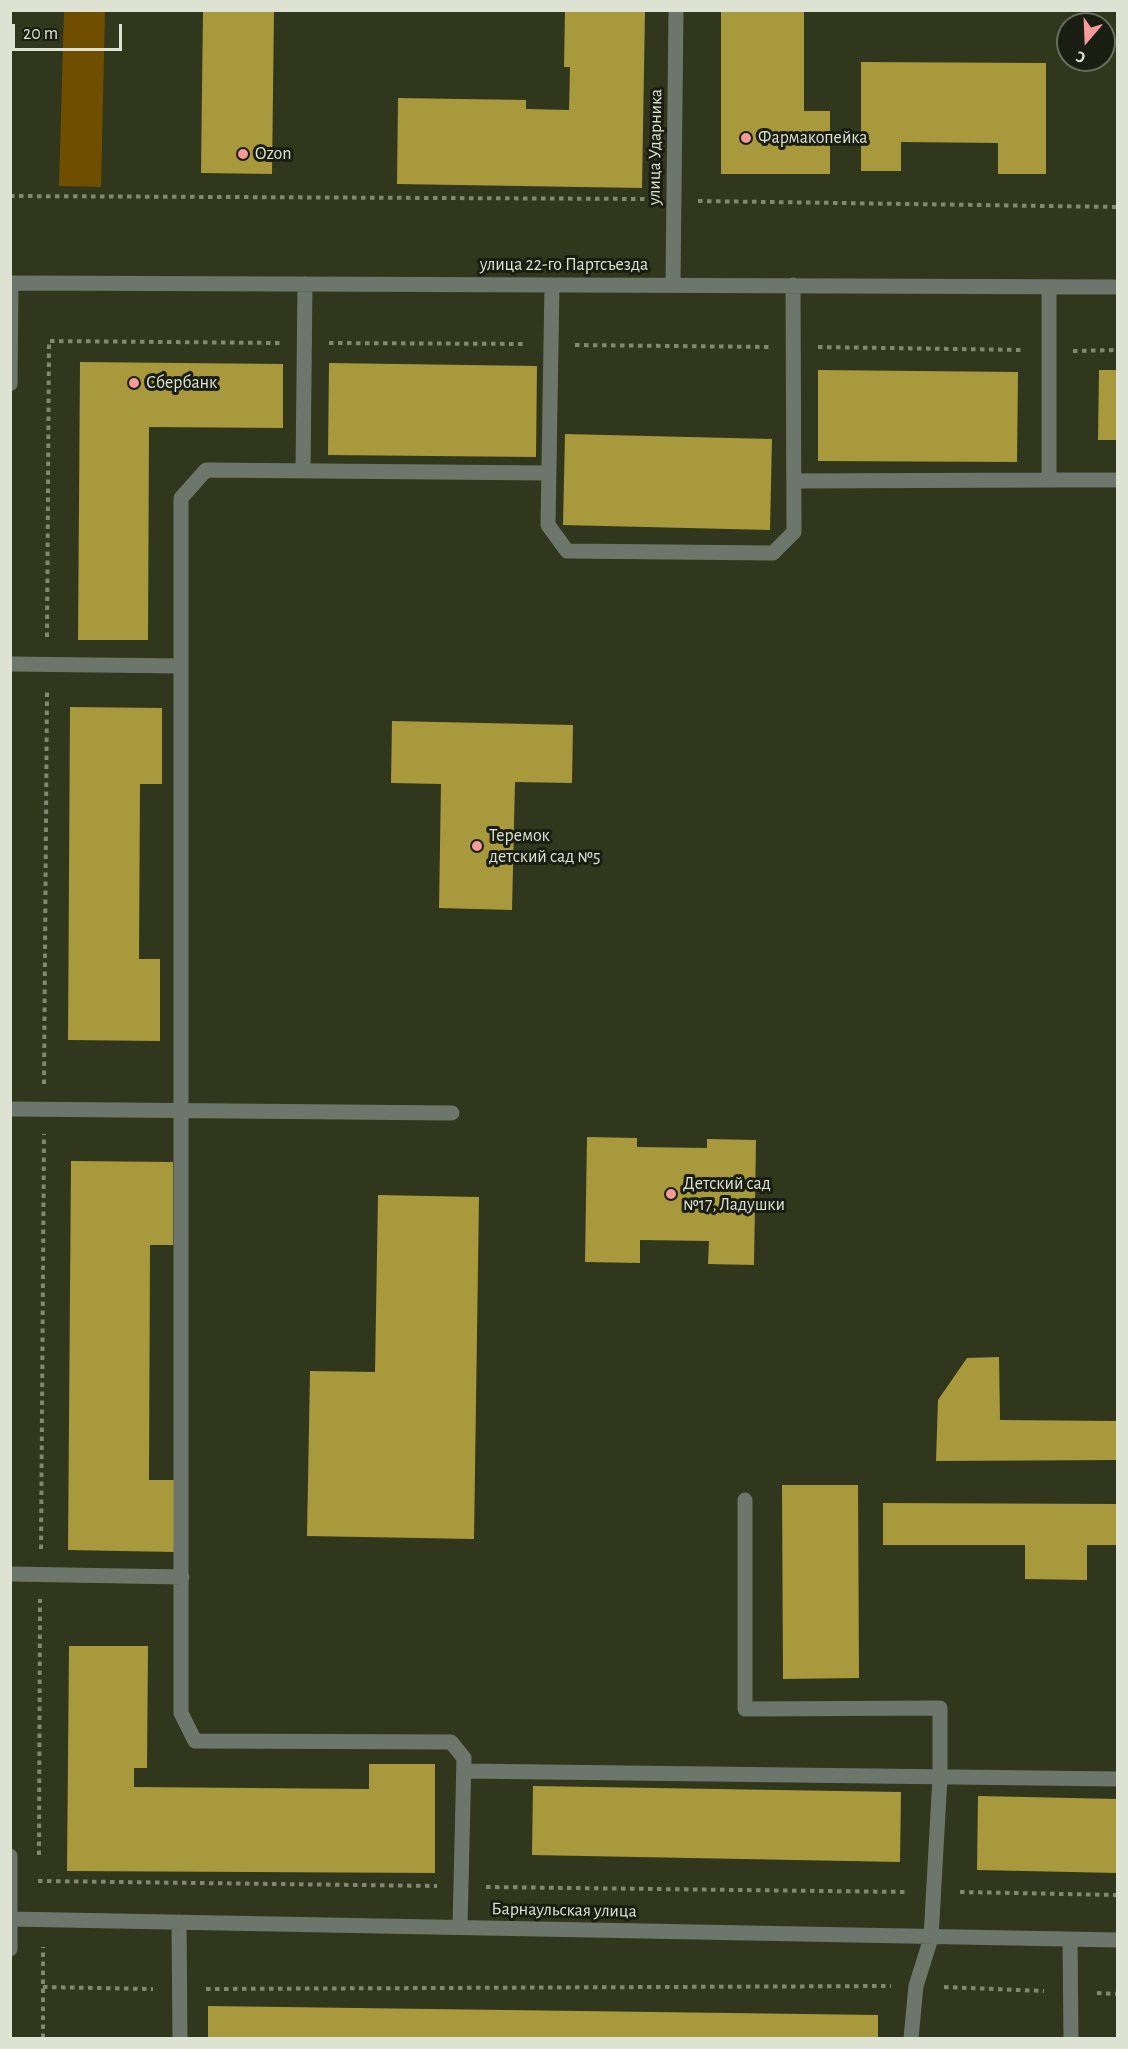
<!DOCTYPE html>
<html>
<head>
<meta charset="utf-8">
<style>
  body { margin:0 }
  #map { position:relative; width:1128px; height:2049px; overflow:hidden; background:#31371c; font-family:"Alegreya Sans",sans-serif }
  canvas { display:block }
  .frame { position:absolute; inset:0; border:12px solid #dee2d2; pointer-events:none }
  .north { position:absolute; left:1056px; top:12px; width:60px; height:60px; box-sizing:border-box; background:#1a1d11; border:2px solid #686c5e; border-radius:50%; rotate:199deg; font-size:16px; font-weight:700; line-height:24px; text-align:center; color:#dee2d2 }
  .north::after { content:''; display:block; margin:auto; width:21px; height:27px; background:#f59b9c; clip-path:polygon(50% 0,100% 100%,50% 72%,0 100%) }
  .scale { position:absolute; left:12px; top:24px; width:110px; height:27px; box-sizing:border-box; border:3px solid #dee2d2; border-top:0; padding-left:8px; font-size:18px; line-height:21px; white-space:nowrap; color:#dee2d2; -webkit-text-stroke:4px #1a1d11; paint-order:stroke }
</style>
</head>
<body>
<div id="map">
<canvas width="1128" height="2049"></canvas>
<div class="frame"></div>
<div class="north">С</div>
<div class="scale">20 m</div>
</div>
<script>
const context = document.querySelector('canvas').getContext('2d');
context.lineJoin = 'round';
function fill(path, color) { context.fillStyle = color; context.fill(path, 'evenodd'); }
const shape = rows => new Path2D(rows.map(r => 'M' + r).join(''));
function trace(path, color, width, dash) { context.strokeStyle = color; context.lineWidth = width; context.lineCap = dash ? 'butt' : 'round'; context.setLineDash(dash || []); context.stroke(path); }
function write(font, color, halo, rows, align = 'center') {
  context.font = font + ' "Alegreya Sans",sans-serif'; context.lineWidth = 6; context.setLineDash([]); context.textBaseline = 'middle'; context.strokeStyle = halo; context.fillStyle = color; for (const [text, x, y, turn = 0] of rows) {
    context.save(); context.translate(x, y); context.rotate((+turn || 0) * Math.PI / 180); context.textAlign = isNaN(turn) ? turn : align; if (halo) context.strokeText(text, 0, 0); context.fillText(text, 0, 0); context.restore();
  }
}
const green = shape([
  [64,11,105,11,101,187,59,186]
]);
const building = shape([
  [203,10,274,10,272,174,201,173],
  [565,10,645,10,642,188,397,184,398,98,526,100,526,109,569,110,570,67,564,67],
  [721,10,804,10,804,111,830,111,830,174,721,174],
  [861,62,1046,63,1046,174,998,174,998,143,901,142,901,171,861,171],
  [80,362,283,364,283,428,149,427,148,640,78,640],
  [329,363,537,366,536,457,328,455],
  [818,370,1018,372,1017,462,818,461],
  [1099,370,1118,370,1118,440,1098,440],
  [565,434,772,439,770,530,563,525],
  [70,707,162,708,162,784,140,784,139,959,160,959,160,1041,68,1040],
  [392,721,573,725,572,783,515,782,512,910,439,908,441,784,391,783],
  [587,1137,637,1138,637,1147,707,1148,707,1139,756,1140,754,1265,708,1264,709,1241,640,1240,640,1263,585,1262],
  [71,1161,173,1162,173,1245,150,1245,149,1480,174,1480,174,1552,68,1550],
  [378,1195,479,1197,474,1539,307,1536,310,1371,375,1372],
  [999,1357,1000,1420,1116,1421,1116,1460,936,1461,938,1400,967,1358],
  [782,1485,858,1485,859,1678,783,1679],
  [883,1503,1118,1504,1118,1545,1087,1545,1087,1580,1025,1579,1025,1545,883,1545],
  [69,1646,148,1646,147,1768,134,1768,134,1787,369,1789,369,1764,435,1764,435,1873,67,1871],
  [533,1786,901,1792,900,1862,532,1855],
  [978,1796,1118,1799,1118,1873,977,1870],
  [208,2006,878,2015,878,2038,208,2038]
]);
const path = shape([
  [10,196,648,199],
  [698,201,1118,207],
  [329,343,526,344],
  [575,345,769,347],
  [818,347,1024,350],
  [1073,351,1118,350],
  [47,637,49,341,280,343],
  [44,1084,47,690],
  [41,1549,44,1134],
  [39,1855,40,1599],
  [38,1881,437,1886],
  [486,1887,908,1892],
  [960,1892,1118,1895],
  [43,1987,153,1989],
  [944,1987,1044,1991],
  [206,1989,891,1986],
  [1097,1993,1118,1994],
  [43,2038,43,1947]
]);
const minor = shape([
  [10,283,1118,287],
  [673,284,676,10],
  [552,285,548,525,567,551,773,553,794,532,793,285],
  [1049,287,1049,480,1118,480],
  [10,384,11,283],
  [303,471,305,284],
  [794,481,1049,480],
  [10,664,181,666],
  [10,1109,452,1113],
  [745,1500,745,1709,940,1708,940,1777,931,1938,916,1986,911,2038],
  [10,1574,182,1577],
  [464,1771,1118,1779],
  [10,1856,10,1949],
  [10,1919,1118,1940],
  [179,1922,180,2038],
  [460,1927,464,1758,451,1742,195,1741,181,1713,181,498,206,470,549,473],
  [1070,1940,1071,2038]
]);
const markers = [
  [746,138,6,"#f59b9c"],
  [243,154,6,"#f59b9c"],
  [134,383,6,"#f59b9c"],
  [477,846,6,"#f59b9c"],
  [671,1194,6,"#f59b9c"]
];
const poiNames = [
  ["Фармакопейка",758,138],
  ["Ozon",255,154],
  ["Сбербанк",146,383],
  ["Теремок",489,836],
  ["детский сад №5",489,857],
  ["Детский сад",683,1184],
  ["№17, Ладушки",683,1205]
];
const streetNames = [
  ["улица Ударника",655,147,-89],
  ["улица 22-го Партсъезда",564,265],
  ["Барнаульская улица",564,1910,1]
];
fill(green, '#704e00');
fill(building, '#a8993d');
trace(path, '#828771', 4, [4.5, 4.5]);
trace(minor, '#6d766b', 15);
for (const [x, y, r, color] of markers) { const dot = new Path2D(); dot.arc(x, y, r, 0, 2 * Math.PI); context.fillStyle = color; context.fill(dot); trace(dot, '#1a1d11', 2); }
write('18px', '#dee2d2', '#1a1d11', poiNames, 'left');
write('18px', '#dee2d2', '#1a1d11', streetNames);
</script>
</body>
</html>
